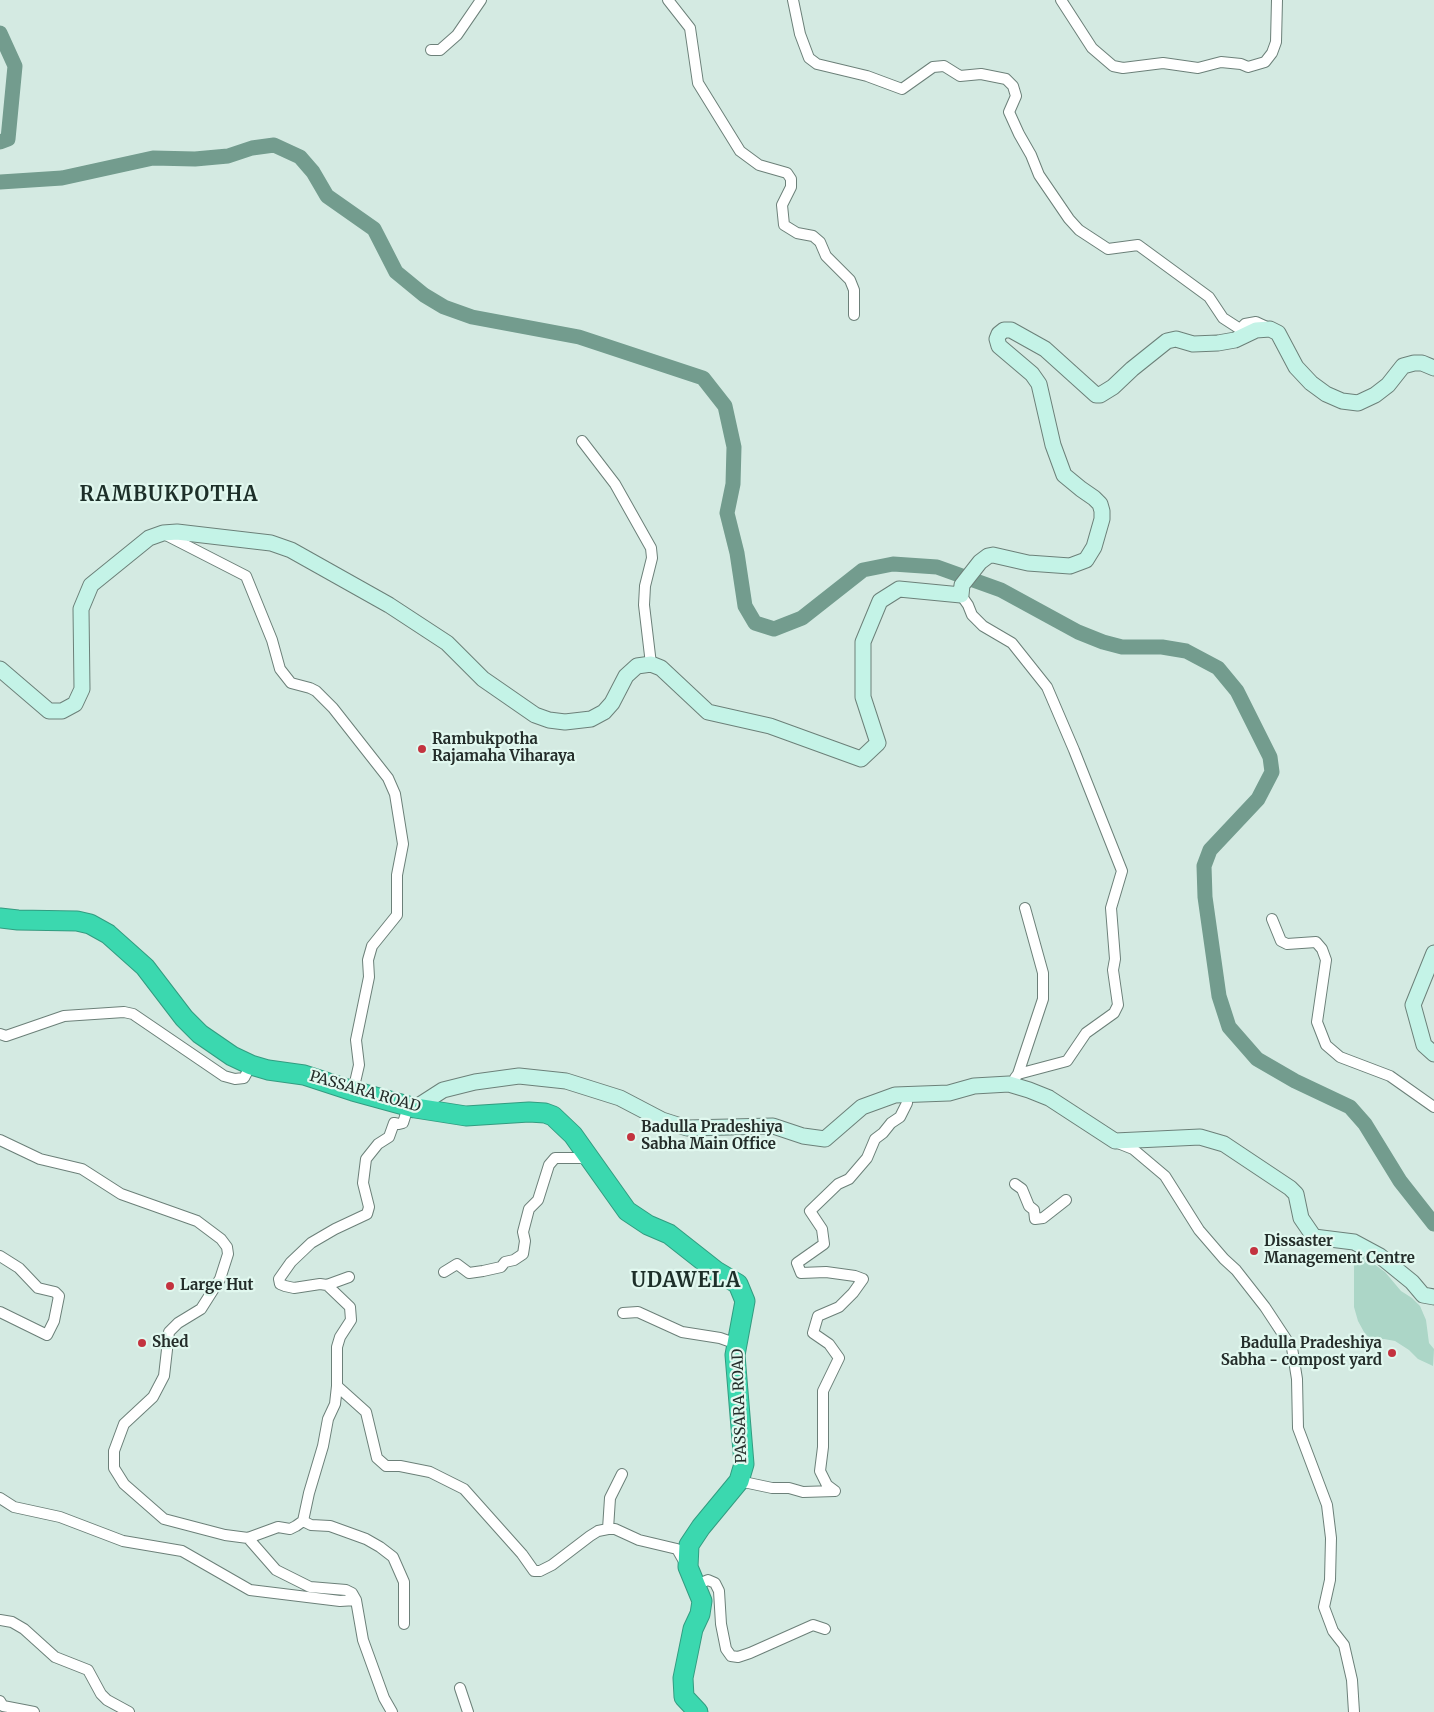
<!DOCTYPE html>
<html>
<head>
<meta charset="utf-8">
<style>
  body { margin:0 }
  canvas { display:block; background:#d4eae2 }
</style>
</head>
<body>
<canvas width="1434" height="1712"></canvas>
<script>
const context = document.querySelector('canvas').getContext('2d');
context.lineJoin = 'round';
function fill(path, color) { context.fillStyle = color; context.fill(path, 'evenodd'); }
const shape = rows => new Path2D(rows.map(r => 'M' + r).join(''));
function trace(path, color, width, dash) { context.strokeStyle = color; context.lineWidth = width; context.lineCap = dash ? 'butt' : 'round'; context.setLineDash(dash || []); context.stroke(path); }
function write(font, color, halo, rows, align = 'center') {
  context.font = font + ' Merriweather,serif'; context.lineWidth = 4.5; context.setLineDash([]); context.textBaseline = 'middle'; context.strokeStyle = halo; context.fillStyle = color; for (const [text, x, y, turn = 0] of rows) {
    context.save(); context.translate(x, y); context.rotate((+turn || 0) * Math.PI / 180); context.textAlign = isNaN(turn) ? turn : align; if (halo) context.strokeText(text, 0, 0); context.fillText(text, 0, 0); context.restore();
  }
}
const green = shape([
  [1354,1253,1360,1254,1385,1272,1401,1291,1412,1298,1420,1306,1426,1320,1429,1343,1434,1349,1433,1366,1418,1359,1409,1350,1395,1341,1384,1339,1371,1340,1364,1332,1358,1321,1354,1307]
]);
const river = shape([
  [0,33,15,66,8,139,0,142],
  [0,182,62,178,153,158,195,159,228,156,252,148,274,145,300,157,313,172,327,196,374,229,396,272,424,295,444,307,472,317,579,337,703,378,725,406,734,447,733,484,727,513,737,553,745,606,755,623,774,629,802,618,863,570,893,564,937,567,1001,590,1078,632,1103,642,1122,647,1162,647,1186,651,1218,668,1237,691,1270,757,1272,772,1258,799,1210,850,1204,866,1205,897,1219,996,1229,1027,1257,1059,1295,1081,1350,1107,1365,1124,1400,1181,1434,1224]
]);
const street = shape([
  [668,0,690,28,698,83,740,151,759,165,787,173,791,179,791,187,782,205,784,225,797,233,813,236,820,242,826,256,850,280,854,290,854,315],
  [793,0,800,34,809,58,817,64,867,76,902,89,933,67,944,66,960,76,981,74,1006,79,1013,86,1016,96,1009,112,1019,134,1031,155,1039,175,1069,219,1079,230,1108,249,1138,245,1209,297,1223,318,1240,329,1245,324,1256,322,1269,328],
  [1061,0,1092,48,1113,66,1123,68,1163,63,1198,68,1221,62,1241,64,1248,67,1265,62,1272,53,1276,42,1277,0],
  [431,50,440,50,457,35,481,0],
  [582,441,615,484,651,548,652,558,645,586,644,605,651,664],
  [164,534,246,576,272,640,280,669,291,683,310,688,316,691,333,708,388,778,395,794,403,844,397,875,397,915,372,946,368,960,369,977,356,1040,359,1065,353,1091],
  [961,595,968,605,972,615,983,626,1012,643,1047,687,1074,750,1122,871,1111,908,1115,959,1113,970,1118,1005,1114,1013,1086,1033,1067,1061,1018,1074],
  [1272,919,1281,941,1287,944,1316,942,1322,949,1326,960,1317,1022,1326,1045,1340,1057,1390,1076,1434,1107],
  [0,1034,6,1036,64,1016,124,1012,133,1014,224,1076,235,1079,244,1078,251,1065],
  [1015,1078,1018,1074,1043,999,1043,973,1025,908],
  [0,1140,40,1159,82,1169,121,1194,197,1221,221,1239,227,1247,228,1254,220,1279,201,1309,178,1323,169,1332,164,1376,153,1397,124,1424,114,1451,114,1468,124,1484,164,1519,225,1535,248,1538,276,1570,310,1587,346,1590,352,1593,356,1600,363,1640,384,1698,392,1712],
  [1118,1143,1133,1149,1165,1176,1199,1230,1224,1259,1236,1270,1265,1307,1292,1348,1297,1379,1298,1428,1327,1505,1331,1538,1330,1580,1324,1607,1333,1631,1344,1645,1352,1680,1354,1712],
  [1015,1184,1022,1189,1029,1206,1034,1210,1035,1219,1043,1218,1066,1200],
  [0,1256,19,1268,38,1288,55,1292,59,1296,54,1321,47,1335,0,1312],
  [444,1272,457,1264,469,1273,483,1271,501,1267,505,1262,514,1260,523,1254,525,1241,523,1232,529,1209,538,1200,549,1165,555,1158,581,1158,590,1160],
  [349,1277,327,1285,350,1307,351,1320,340,1337,337,1347,337,1386,366,1412,377,1458,386,1466,400,1466,430,1472,464,1489,522,1554,534,1571,540,1571,552,1565,590,1536,598,1531,608,1529,615,1529,639,1540,677,1549,685,1563],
  [327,1285,320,1284,294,1288,285,1286,280,1284,279,1279,291,1262,311,1243,335,1229,367,1214,369,1207,363,1183,366,1159,378,1144,389,1137,394,1123,399,1124,403,1123,408,1107],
  [623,1313,638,1312,682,1332,720,1338,737,1344],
  [739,1481,772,1488,789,1488,803,1492,835,1491],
  [835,1491,827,1485,820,1471,823,1447,823,1391,839,1358,829,1344,813,1333,818,1316,839,1307,853,1293,863,1279,855,1276,826,1272,801,1273,797,1263,824,1244,822,1229,810,1211,838,1184,849,1179,867,1158,875,1139,883,1133,891,1123,900,1117,907,1103],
  [0,1498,14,1507,60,1517,123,1541,182,1551,250,1590,340,1601,356,1600],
  [303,1521,311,1525,330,1526,366,1539,380,1547,393,1557,404,1582,404,1624],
  [608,1529,610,1498,622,1474],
  [248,1538,278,1527,290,1529,296,1526,303,1521,309,1493,323,1446,328,1419,335,1404,337,1386],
  [696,1585,708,1580,715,1583,719,1591,721,1624,726,1649,731,1656,738,1657,750,1653,813,1625,825,1629],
  [0,1620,12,1622,24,1629,55,1657,88,1670,101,1694,107,1700,129,1712],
  [460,1688,468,1712],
  [0,1701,3,1706,34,1712]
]);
const secondary = shape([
  [0,669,49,711,62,711,75,704,82,689,81,609,91,585,149,538,163,533,177,532,271,543,291,550,389,605,447,643,483,679,535,715,549,720,565,722,591,719,604,712,612,703,626,676,637,666,651,664,661,668,708,712,770,726,861,759,878,743,863,697,863,642,880,601,899,589,961,595,962,585,980,562,988,556,993,555,1028,563,1070,566,1086,560,1094,547,1102,519,1102,511,1100,504,1094,498,1081,489,1064,475,1053,445,1039,384,1032,374,999,346,997,339,999,334,1004,330,1011,330,1045,349,1096,395,1100,395,1113,387,1132,369,1167,341,1176,339,1193,344,1218,343,1235,340,1256,330,1270,329,1278,333,1296,367,1311,383,1326,394,1342,401,1358,403,1375,395,1388,385,1403,366,1414,363,1422,363,1434,368],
  [1434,953,1413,1005,1424,1045,1434,1054],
  [415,1108,443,1090,475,1082,519,1076,566,1081,620,1098,662,1120,687,1128,773,1126,803,1136,825,1139,862,1107,895,1095,949,1093,974,1086,1009,1084,1029,1090,1049,1098,1115,1141,1200,1137,1224,1144,1290,1188,1296,1194,1301,1218,1314,1237,1354,1242,1380,1256,1412,1282,1423,1295,1434,1297]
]);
const highway = shape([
  [0,918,18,920,77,921,90,924,108,934,145,967,184,1018,200,1034,232,1056,251,1065,268,1070,304,1075,353,1091,415,1108,466,1116,529,1112,545,1113,553,1116,573,1135,627,1211,648,1225,669,1234,716,1271,738,1284,745,1301,735,1355,744,1464,739,1481,701,1527,689,1545,688,1567,702,1601,700,1614,693,1629,683,1678,684,1697,698,1712]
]);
const markers = [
  [422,749,5,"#c3333f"],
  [631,1137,5,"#c3333f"],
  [1254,1251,5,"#c3333f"],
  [170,1286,5,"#c3333f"],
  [142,1343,5,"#c3333f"],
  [1392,1353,5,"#c3333f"]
];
const poiNames = [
  ["Rambukpotha",432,740],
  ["Rajamaha Viharaya",432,757],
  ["Badulla Pradeshiya",641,1128],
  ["Sabha Main Office",641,1145],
  ["Dissaster",1264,1242],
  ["Management Centre",1264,1259],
  ["Large Hut",180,1286],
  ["Shed",152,1343],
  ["Badulla Pradeshiya",1382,1344,"right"],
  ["Sabha - compost yard",1382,1361,"right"]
];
const streetNames = [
  ["PASSARA ROAD",365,1092,16],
  ["PASSARA ROAD",740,1406,-92]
];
const districtNames = [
  ["RAMBUKPOTHA",169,495],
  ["UDAWELA",686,1281]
];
fill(green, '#acd6c7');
trace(river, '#739c8e', 15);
trace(street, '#6c8079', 12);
trace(secondary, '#6c8079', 17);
trace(highway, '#339c80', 21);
trace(street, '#fff', 10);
trace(secondary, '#c4f3e7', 15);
trace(highway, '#3bd8af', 19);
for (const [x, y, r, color] of markers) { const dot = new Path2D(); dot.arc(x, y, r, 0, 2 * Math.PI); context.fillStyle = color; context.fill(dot); trace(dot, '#e1f8ef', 2); }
write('bold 15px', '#242d2a', '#e1f8ef', poiNames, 'left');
write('15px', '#242d2a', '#e1f8ef', streetNames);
context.letterSpacing = '1px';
write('bold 20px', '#1d2f29', '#e1f8ef', districtNames);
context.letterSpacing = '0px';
</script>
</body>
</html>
